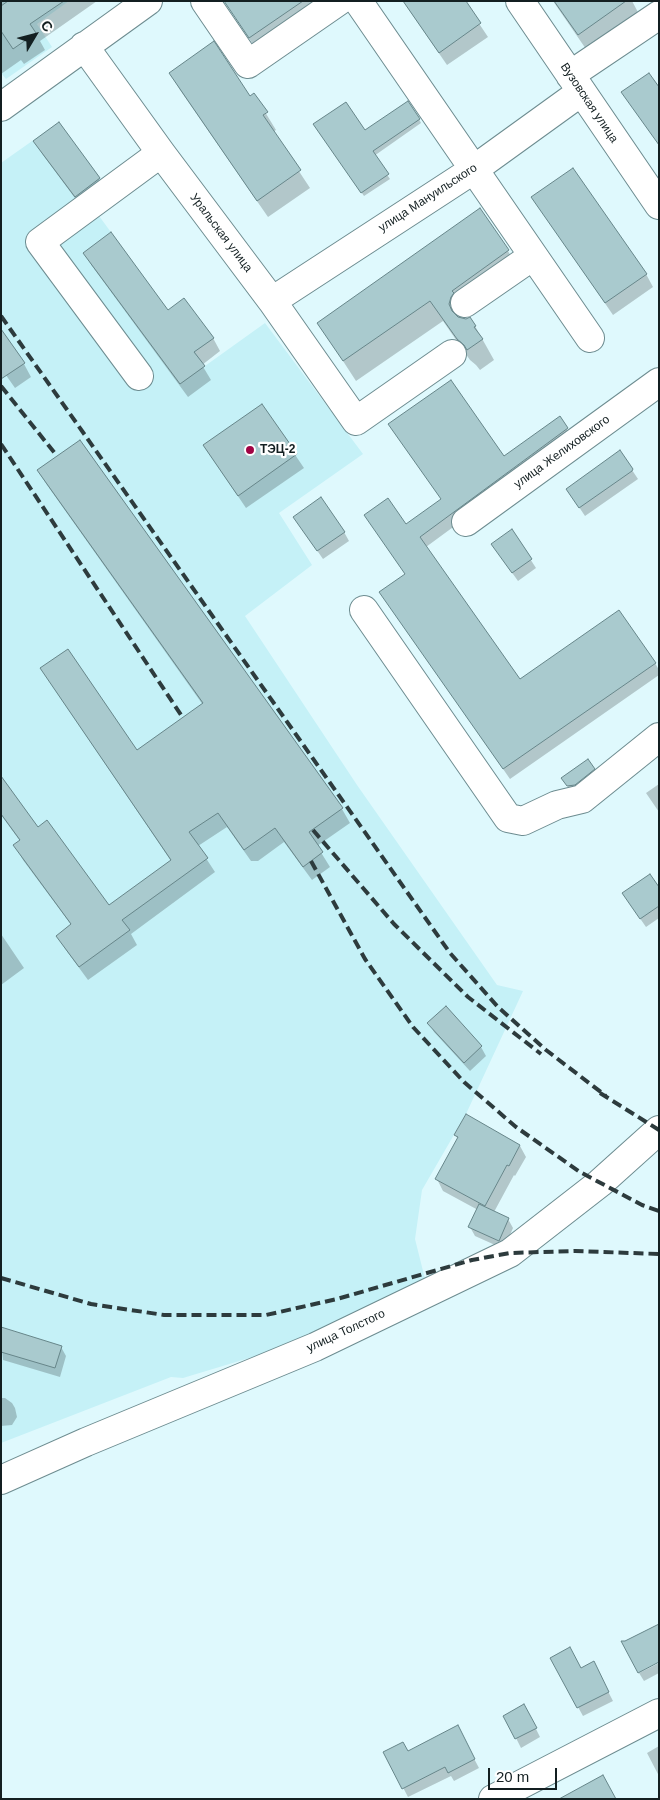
<!DOCTYPE html>
<html>
<head>
<meta charset="utf-8">
<style>
  body { margin:0 }
  #map { position:relative; width:660px; height:1800px; overflow:hidden; background:#dff9fd; font-family:Arial,sans-serif }
  canvas { display:block }
  .frame { position:absolute; inset:0; border:2px solid #131f21; pointer-events:none }
  .north { position:absolute; left:10px; top:10px; width:50px; height:50px; -webkit-text-stroke:4px #fff; paint-order:stroke; rotate:53deg; font-size:14px; font-weight:700; line-height:20px; text-align:center; color:#131f21 }
  .north::after { content:''; display:block; margin:auto; width:18px; height:22px; background:#131f21; clip-path:polygon(50% 0,100% 100%,50% 72%,0 100%) }
  .scale { position:absolute; left:488px; top:1768px; width:69px; height:22px; box-sizing:border-box; border:2px solid #131f21; border-top:0; padding-left:6px; font-size:15px; line-height:18px; white-space:nowrap; color:#131f21; -webkit-text-stroke:4px #fff; paint-order:stroke }
</style>
</head>
<body>
<div id="map">
<canvas width="660" height="1800"></canvas>
<div class="frame"></div>
<div class="north">С</div>
<div class="scale">20 m</div>
</div>
<script>
const context = document.querySelector('canvas').getContext('2d');
context.lineJoin = 'round';
function fill(path, color) { context.fillStyle = color; context.fill(path, 'evenodd'); }
const shape = rows => new Path2D(rows.map(r => 'M' + r).join(''));
function trace(path, color, width, dash) { context.strokeStyle = color; context.lineWidth = width; context.lineCap = dash ? 'butt' : 'round'; context.setLineDash(dash || []); context.stroke(path); }
function write(font, color, halo, rows, align = 'center') {
  context.font = font + ' Arial,sans-serif'; context.lineWidth = 4.5; context.setLineDash([]); context.textBaseline = 'middle'; context.strokeStyle = halo; context.fillStyle = color; for (const [text, x, y, turn = 0] of rows) {
    context.save(); context.translate(x, y); context.rotate((+turn || 0) * Math.PI / 180); context.textAlign = isNaN(turn) ? turn : align; if (halo) context.strokeText(text, 0, 0); context.fillText(text, 0, 0); context.restore();
  }
}
const built = shape([
  [1,1,69,1,37,24,52,47,6,79,1,73],
  [59,122,104,183,91,205,168,310,184,298,214,338,195,352,205,366,265,323,363,454,279,513,312,565,245,616,357,785,497,985,523,991,466,1114,422,1190,415,1239,426,1283,312,1339,183,1378,171,1377,1,1443,1,163]
]);
const shadow = shape([
  [1,1,97,1,40,41,45,50,24,64,21,60,1,74],
  [225,1,348,1,263,60],
  [403,1,464,1,488,37,447,65],
  [553,1,632,1,640,16,588,52],
  [170,73,249,97,254,94,276,130,273,132,310,188,268,217,180,90],
  [419,119,421,123,374,156,390,179,364,196,317,128,365,132],
  [58,124,99,179,107,192,83,209,43,155,35,142],
  [533,198,646,274,653,287,613,315],
  [479,210,508,251,520,272,465,315,461,319,475,326,494,360,480,370,476,365,470,360,443,321,356,381,319,324],
  [84,253,168,312,213,338,220,351,202,365,211,380,188,397,92,266],
  [24,364,31,377,15,388,1,368],
  [262,406,304,468,246,508,204,446],
  [560,418,573,439,426,547,519,681,655,663,659,670,659,675,510,779,381,593,406,575,365,515,405,526,442,500,396,434,503,457],
  [620,452,638,479,585,516,573,498],
  [38,471,342,809,350,823,317,846,330,867,312,880,284,842,258,861,251,861,227,827,198,846,215,872,131,934,137,945,88,980,66,950,57,936,72,926,23,860,15,845,20,841,1,815,1,778,38,828,109,906,171,861,50,682,137,752,203,705,47,485],
  [300,526,344,532,349,541,323,559],
  [512,531,536,568,518,581,498,553],
  [594,769,599,778,573,795,563,778],
  [659,784,659,812,646,793],
  [659,889,659,918,646,927,623,894],
  [1,934,24,968,1,985],
  [445,1008,481,1047,486,1056,470,1071,434,1032,429,1023],
  [455,1135,520,1146,526,1157,515,1176,514,1175,494,1212,508,1219,513,1228,504,1249,475,1236,470,1227,478,1210,443,1191,437,1179,458,1139],
  [1,1338,61,1347,66,1356,60,1377,3,1360],
  [1,1398,5,1398,12,1403,15,1408,17,1417,12,1425,1,1426],
  [659,1663,659,1673,644,1681,639,1673],
  [581,1670,598,1672,613,1701,583,1716,578,1707],
  [529,1715,540,1737,521,1748,505,1716],
  [462,1736,479,1768,454,1781,451,1776,408,1797,385,1753,408,1752],
  [659,1746,659,1776,647,1753]
]);
const building = shape([
  [8,1,64,1,30,24,36,33,13,49,1,31,1,6,8,1],
  [224,1,303,1,249,38,224,1],
  [403,1,466,1,481,23,439,53,403,1],
  [554,1,626,1,578,35,554,1],
  [214,41,250,96,254,93,268,112,263,115,301,170,257,201,169,73,214,41],
  [649,73,659,87,659,145,621,92,649,73],
  [408,101,420,119,373,151,389,174,361,193,313,124,346,102,365,130,408,101],
  [59,122,100,178,75,197,33,141,59,122],
  [573,168,647,274,605,303,531,197,573,168],
  [480,208,509,250,452,291,454,293,451,297,449,304,452,311,458,317,466,319,470,317,476,326,474,327,483,339,467,350,464,345,457,339,430,301,343,361,317,323,480,208],
  [111,232,168,310,184,298,214,338,194,352,205,366,180,384,83,253,111,232],
  [1,329,25,363,1,379,1,329],
  [451,380,504,456,560,416,568,428,420,537,520,679,619,610,656,663,503,769,379,592,405,574,364,515,388,498,406,524,441,499,388,424,451,380],
  [262,404,297,454,238,496,203,445,262,404],
  [80,440,343,808,309,832,323,852,303,867,275,828,244,850,218,813,189,832,208,858,122,920,130,930,79,967,56,936,71,924,13,845,20,840,1,814,1,776,38,827,47,820,109,905,171,860,40,668,68,649,137,750,203,703,37,470,80,440],
  [620,450,633,469,632,471,579,508,566,489,620,450],
  [321,497,345,532,317,551,293,517,321,497],
  [512,529,532,559,512,573,491,544,512,529],
  [588,759,595,769,575,785,567,786,561,778,588,759],
  [650,874,659,887,659,906,640,919,622,893,650,874],
  [446,1006,482,1046,464,1063,427,1023,446,1006],
  [466,1114,520,1145,509,1166,507,1165,485,1206,435,1179,458,1137,454,1135,466,1114],
  [479,1204,509,1218,499,1241,468,1227,479,1204],
  [1,1327,62,1346,55,1368,1,1352,1,1327],
  [659,1624,659,1662,638,1673,621,1641,625,1641,659,1624],
  [570,1647,581,1668,594,1661,609,1692,577,1708,550,1658,570,1647],
  [524,1704,537,1728,515,1739,503,1716,524,1704],
  [458,1725,475,1759,448,1773,445,1767,402,1789,383,1752,403,1742,408,1751,458,1725],
  [603,1775,616,1799,559,1799,603,1775]
]);
const minor = shape([
  [205,1,248,64,339,1],
  [358,1,590,338],
  [520,1,659,205],
  [84,46,161,153,272,301,356,421,452,354],
  [570,75,659,15],
  [1,107,148,1],
  [272,301,473,170,581,92],
  [465,303,533,256],
  [139,376,40,242,161,153],
  [466,522,659,382],
  [364,610,508,818,523,821,557,805,582,799,659,737],
  [1,1480,86,1442,315,1347,510,1253,600,1183,659,1130],
  [493,1799,659,1713]
]);
const rail = shape([
  [1,316,450,953,498,1007,546,1050,606,1096],
  [1,386,57,456],
  [1,444,183,718],
  [313,830,394,924,468,997,541,1054],
  [311,861,365,959,413,1027,464,1082,516,1127,580,1172,642,1205,659,1211],
  [600,1093,659,1130],
  [1,1278,91,1304,164,1315,266,1315,337,1299,472,1260,510,1253,575,1251,659,1254]
]);
const markers = [
  [250,450,5,"#a10444"]
];
const streetNames = [
  ["Вузовская улица",589,103,56],
  ["улица Мануильского",428,198,-33],
  ["Уральская улица",221,233,53],
  ["улица Желиховского",562,452,-36],
  ["улица Толстого",346,1331,-25]
];
const poiNames = [
  ["ТЭЦ-2",260,450]
];
fill(built, '#c5f1f7');
fill(shadow, '#0003');
fill(building, '#a9cace');
trace(building, '#67868a', 1);
trace(minor, '#6d8c90', 30);
trace(minor, '#fff', 28);
trace(rail, '#2d3b3d', 4, [10, 5]);
for (const [x, y, r, color] of markers) { const dot = new Path2D(); dot.arc(x, y, r, 0, 2 * Math.PI); context.fillStyle = color; context.fill(dot); trace(dot, '#fff', 2); }
write('12px', '#131f21', '#fff', streetNames);
write('bold 12px', '#131f21', '#fff', poiNames, 'left');
</script>
</body>
</html>
